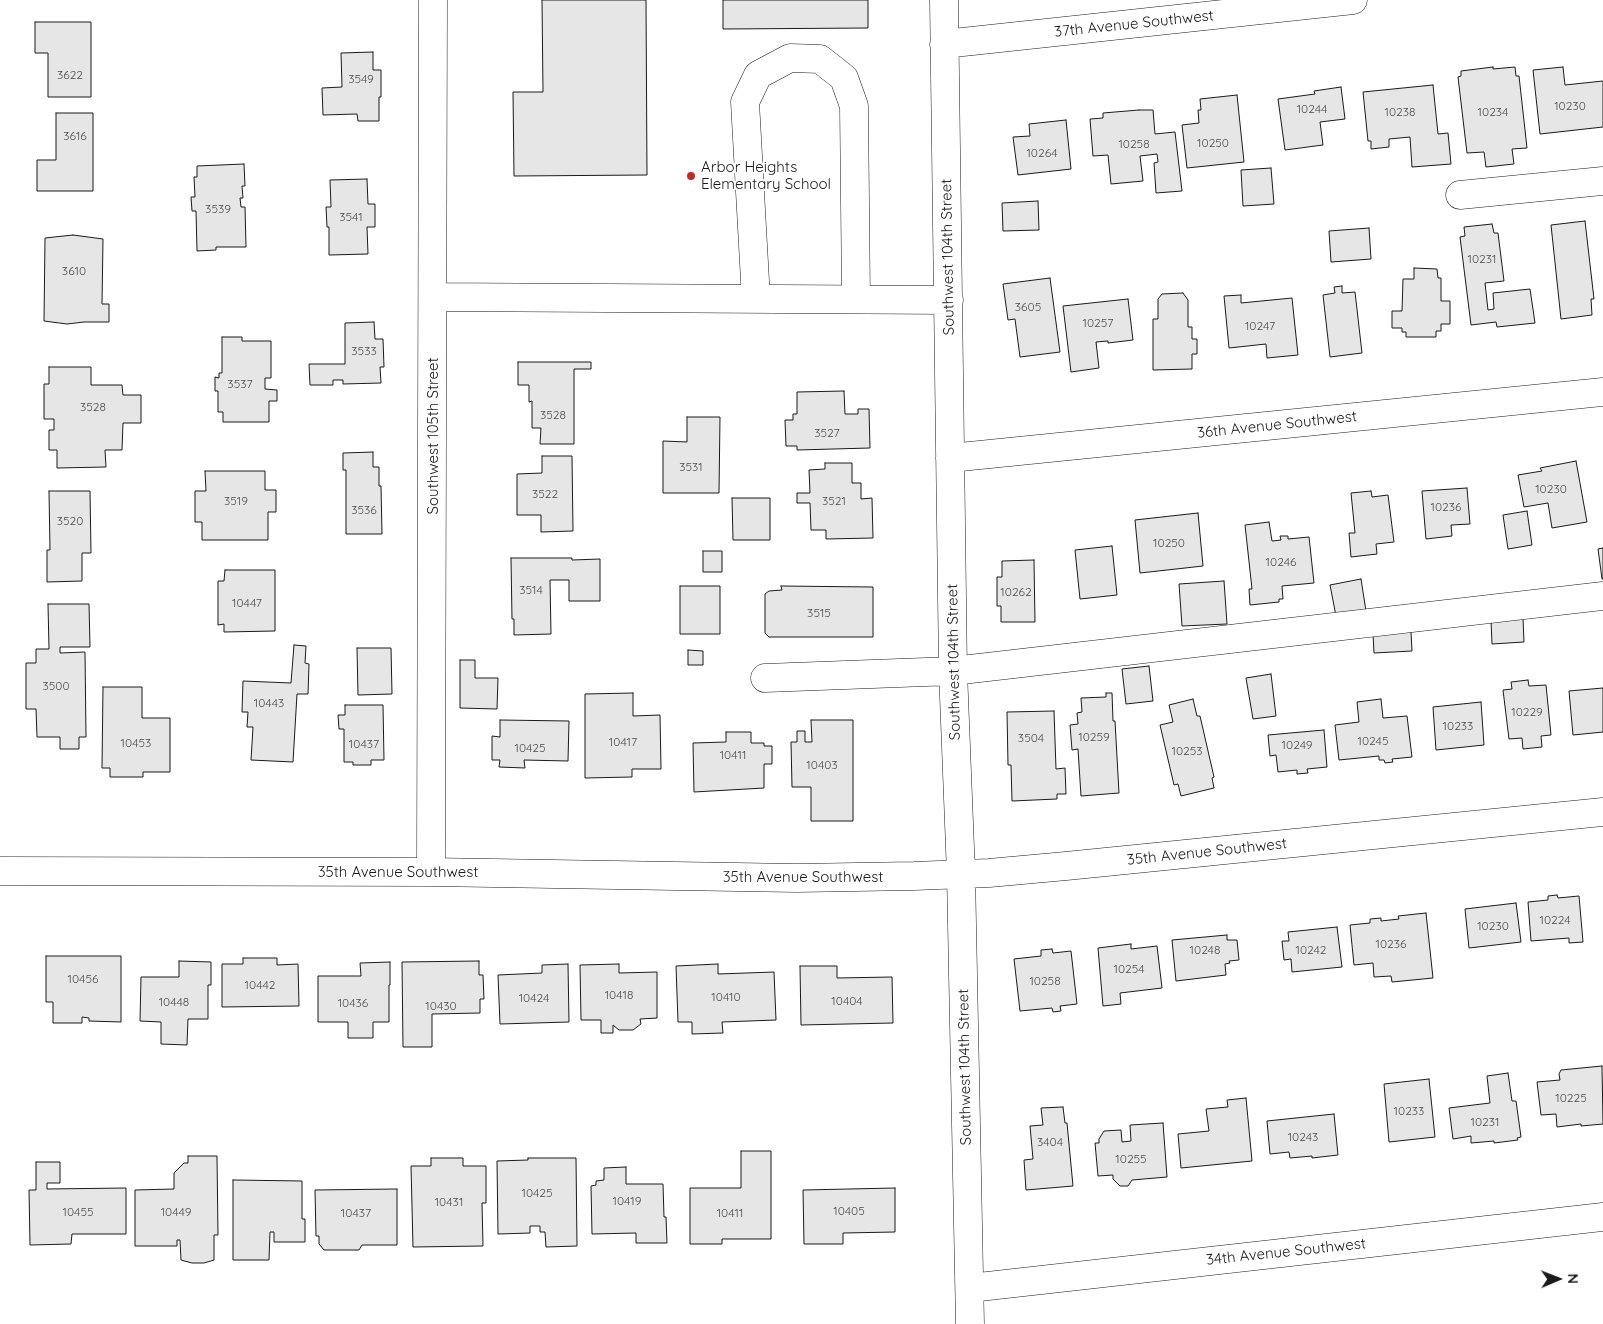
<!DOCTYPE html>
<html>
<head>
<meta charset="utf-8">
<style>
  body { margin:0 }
  #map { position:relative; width:1603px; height:1324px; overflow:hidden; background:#fff; font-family:Quicksand,sans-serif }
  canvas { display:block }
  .north { position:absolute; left:1533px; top:1254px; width:50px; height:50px; -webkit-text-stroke:4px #fff; paint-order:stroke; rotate:89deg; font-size:14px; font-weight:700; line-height:20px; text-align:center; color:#1a1a1a }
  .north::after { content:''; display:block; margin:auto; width:18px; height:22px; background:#1a1a1a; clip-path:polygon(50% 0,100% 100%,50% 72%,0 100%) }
</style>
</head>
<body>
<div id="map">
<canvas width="1603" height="1324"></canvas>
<div class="north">N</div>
</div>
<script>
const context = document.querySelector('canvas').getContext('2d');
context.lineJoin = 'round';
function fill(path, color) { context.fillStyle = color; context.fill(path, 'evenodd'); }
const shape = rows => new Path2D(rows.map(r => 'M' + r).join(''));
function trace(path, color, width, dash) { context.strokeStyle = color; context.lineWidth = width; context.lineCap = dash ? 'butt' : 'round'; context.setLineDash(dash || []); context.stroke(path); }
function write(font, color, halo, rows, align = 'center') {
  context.font = font + ' Quicksand,sans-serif'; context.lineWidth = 4; context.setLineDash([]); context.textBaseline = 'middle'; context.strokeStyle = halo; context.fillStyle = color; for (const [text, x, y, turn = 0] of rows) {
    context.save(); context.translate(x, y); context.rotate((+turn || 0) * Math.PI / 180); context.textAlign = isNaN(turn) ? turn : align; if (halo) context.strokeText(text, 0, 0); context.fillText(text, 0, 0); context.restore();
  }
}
const building = shape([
  [542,0,646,0,647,175,514,176,513,92,543,92,542,0],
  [723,0,868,0,868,28,723,29,723,0],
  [35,22,91,22,91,97,48,97,48,53,35,53,35,22],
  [373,52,373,70,381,70,381,97,379,97,379,121,358,121,357,114,323,115,322,88,342,87,341,53,373,52],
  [1493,67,1493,69,1515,67,1516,76,1519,76,1527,148,1512,149,1514,164,1486,167,1484,152,1467,153,1458,77,1461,76,1461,71,1493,67],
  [1563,67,1565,85,1603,81,1603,127,1540,134,1533,70,1563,67],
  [1433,85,1438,134,1448,133,1451,164,1412,167,1410,137,1389,139,1389,147,1371,149,1371,141,1368,141,1363,92,1433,85],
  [1341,87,1345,119,1320,122,1323,145,1285,150,1278,99,1315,94,1314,91,1341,87],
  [1237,95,1244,162,1187,168,1182,125,1199,123,1198,110,1201,110,1200,99,1237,95],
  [1139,110,1153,110,1155,134,1175,132,1182,191,1156,193,1154,163,1158,162,1157,154,1140,156,1143,181,1111,184,1108,155,1093,156,1090,119,1103,118,1103,113,1139,110],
  [56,113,93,113,93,191,37,191,37,160,56,160,56,113],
  [1066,120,1071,169,1018,175,1013,137,1030,136,1029,124,1066,120],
  [244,164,245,186,242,186,243,198,240,198,241,207,245,207,246,247,216,247,216,250,197,251,196,211,192,211,191,197,195,197,194,177,197,177,197,166,244,164],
  [1271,168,1274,204,1243,206,1241,170,1271,168],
  [367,179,368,204,375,204,375,227,367,227,368,254,329,255,329,227,327,227,326,207,331,207,330,180,367,179],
  [1038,201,1039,230,1003,231,1002,203,1038,201],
  [1585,221,1594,299,1591,299,1592,315,1561,319,1551,225,1585,221],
  [1492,224,1494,233,1498,233,1504,281,1485,283,1488,310,1494,309,1493,293,1530,289,1535,323,1497,327,1496,322,1471,325,1460,237,1465,236,1464,227,1492,224],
  [1369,228,1371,259,1331,262,1329,231,1369,228],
  [73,235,103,239,102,304,109,304,109,322,84,322,67,324,44,321,45,238,73,235],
  [1414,268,1437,269,1438,278,1441,278,1441,301,1450,301,1450,324,1441,324,1441,331,1436,331,1436,337,1406,337,1406,332,1402,332,1402,328,1392,328,1392,311,1402,311,1403,279,1414,279,1414,268],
  [1050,278,1060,352,1020,357,1015,319,1008,320,1003,284,1050,278],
  [1342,286,1342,293,1355,292,1362,353,1330,357,1323,295,1335,293,1334,287,1342,286],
  [1183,293,1188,300,1188,327,1192,327,1192,339,1197,339,1197,354,1192,354,1192,369,1153,370,1153,319,1158,319,1158,299,1162,294,1183,293],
  [1241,295,1241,303,1292,298,1298,355,1267,358,1266,344,1229,348,1224,296,1241,295],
  [1128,299,1133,340,1108,343,1108,341,1096,342,1099,368,1071,372,1063,306,1128,299],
  [374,322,375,339,383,339,384,367,380,367,381,383,343,384,343,380,333,380,333,385,310,385,309,364,345,364,345,323,374,322],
  [222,337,242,337,242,341,271,341,271,378,265,378,265,389,277,390,277,401,269,401,269,422,223,422,223,412,218,412,218,391,215,391,215,377,219,378,219,373,222,373,222,337],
  [518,362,591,362,591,369,574,369,574,444,540,444,541,428,532,428,532,401,529,402,529,385,518,385,518,362],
  [49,367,91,367,91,385,122,385,123,395,141,395,141,423,123,423,122,450,105,450,106,467,57,468,57,450,49,450,49,430,54,430,54,419,44,419,44,384,49,384,49,367],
  [844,391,845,414,858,414,858,409,869,409,870,448,797,450,797,446,786,446,785,420,793,420,793,414,797,414,797,392,844,391],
  [687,417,720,417,719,493,663,493,663,441,687,442,687,417],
  [373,452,373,467,379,467,379,486,381,486,382,534,346,534,346,470,343,470,343,453,373,452],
  [542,456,572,456,573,531,541,532,541,515,517,515,517,474,542,473,542,456],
  [1576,461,1587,522,1552,528,1548,503,1524,507,1518,475,1542,471,1540,468,1576,461],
  [825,463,852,463,852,483,861,483,861,499,872,498,873,538,826,539,826,530,811,530,810,503,797,503,797,493,810,493,809,470,825,469,825,463],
  [205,471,265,471,265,490,276,490,276,512,268,512,268,540,202,540,202,522,195,522,195,491,206,491,205,471],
  [1467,488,1470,524,1451,525,1452,536,1426,539,1422,491,1467,488],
  [49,491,90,491,91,553,82,553,82,581,47,582,47,550,50,550,49,491],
  [1371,491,1372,497,1388,495,1394,542,1376,544,1377,554,1351,557,1349,533,1355,533,1351,493,1371,491],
  [732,498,770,498,770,540,733,540,732,498],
  [1527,511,1532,545,1508,549,1503,515,1527,511],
  [1198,513,1203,566,1140,573,1135,520,1198,513],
  [1269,522,1272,541,1281,540,1280,536,1288,536,1288,539,1309,537,1314,583,1282,586,1283,599,1279,599,1279,602,1250,605,1249,589,1252,589,1245,525,1269,522],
  [1112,546,1117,595,1080,599,1075,550,1112,546],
  [1603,548,1603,579,1602,579,1598,549,1603,548],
  [703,551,722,551,722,572,703,572,703,551],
  [511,558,572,558,572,560,600,559,600,601,569,601,569,580,550,580,551,634,514,635,514,619,512,619,511,558],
  [1034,560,1035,622,1001,622,1001,606,997,606,997,577,1002,577,1002,561,1034,560],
  [225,570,275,570,275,631,224,632,224,624,218,625,218,581,224,581,225,570],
  [1361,579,1366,611,1336,616,1330,585,1361,579],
  [1224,581,1227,624,1182,626,1179,584,1224,581],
  [680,586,720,586,720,634,680,634,680,586],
  [781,586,873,587,873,637,769,637,765,633,765,594,769,591,782,590,781,586],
  [48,604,89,604,90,647,60,647,60,653,85,652,86,737,79,737,79,749,60,749,60,737,37,737,36,709,26,709,26,663,36,663,36,649,49,649,48,604],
  [1523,618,1524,642,1492,644,1491,620,1523,618],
  [1411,632,1412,651,1374,653,1373,634,1411,632],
  [294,645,306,646,305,663,309,664,308,694,297,694,293,762,251,760,253,727,247,727,248,712,242,712,243,681,291,683,294,645],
  [357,648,391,648,392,694,358,695,357,648],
  [688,650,703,651,703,665,688,665,688,650],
  [460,660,475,660,475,678,498,678,497,709,460,708,460,660],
  [1149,666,1153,701,1126,704,1122,669,1149,666],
  [1271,674,1276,716,1253,719,1246,678,1271,674],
  [1528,680,1529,686,1546,685,1551,735,1541,736,1542,747,1523,749,1522,738,1509,739,1503,690,1512,689,1511,682,1528,680],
  [103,687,142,687,142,718,170,718,170,772,143,772,143,777,110,777,110,768,102,768,103,687],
  [1603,688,1603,732,1573,735,1569,691,1603,688],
  [633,693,633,716,660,715,661,769,632,769,632,777,585,778,585,694,633,693],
  [1106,693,1112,693,1113,721,1115,721,1119,793,1081,796,1078,749,1072,750,1070,725,1078,724,1077,713,1082,712,1081,698,1106,697,1106,693],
  [1193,699,1197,716,1200,716,1214,777,1212,778,1214,788,1181,796,1178,784,1174,785,1160,725,1173,722,1169,705,1193,699],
  [1381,699,1383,718,1407,716,1412,757,1392,759,1393,762,1385,763,1384,760,1379,760,1379,756,1339,760,1335,725,1359,722,1357,702,1381,699],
  [1481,702,1484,745,1436,750,1433,707,1481,702],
  [345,705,383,705,384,760,371,760,371,765,353,765,353,762,344,762,344,729,339,729,338,715,345,715,345,705],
  [1054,711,1056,769,1065,768,1066,794,1057,794,1057,799,1012,801,1011,765,1008,765,1007,712,1054,711],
  [500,720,569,721,568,761,524,760,525,768,499,767,500,760,492,760,492,736,500,737,500,720],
  [811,720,853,720,853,821,811,821,811,787,792,787,791,742,797,742,797,731,805,731,805,742,812,742,811,720],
  [1324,730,1327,767,1307,769,1308,773,1297,774,1297,770,1278,772,1276,755,1270,756,1268,735,1324,730],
  [726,732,751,732,751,743,764,743,764,746,772,746,772,764,764,764,764,788,694,792,693,743,726,742,726,732],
  [1557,895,1558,898,1579,896,1583,942,1569,943,1569,938,1531,941,1528,902,1548,900,1548,896,1557,895],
  [1516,903,1521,942,1469,948,1465,909,1516,903],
  [1426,913,1433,978,1392,982,1391,976,1374,977,1373,963,1354,965,1350,925,1370,923,1370,919,1381,918,1381,921,1399,919,1398,916,1426,913],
  [1337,927,1342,967,1292,972,1291,959,1284,960,1282,941,1289,941,1288,932,1337,927],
  [1227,935,1227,940,1237,940,1239,960,1229,961,1230,963,1225,964,1226,975,1176,981,1172,940,1227,935],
  [1131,944,1131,949,1157,946,1162,988,1120,993,1121,1004,1103,1006,1098,948,1131,944],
  [1052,949,1053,953,1071,951,1077,1004,1060,1006,1061,1011,1053,1012,1052,1008,1020,1011,1014,959,1041,956,1041,950,1052,949],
  [46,956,121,956,121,1022,89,1021,89,1018,82,1017,82,1023,53,1023,53,1002,46,1002,46,956],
  [243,958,277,958,277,965,298,964,299,1006,222,1007,222,964,243,964,243,958],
  [179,961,211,962,211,985,208,985,208,1019,188,1019,187,1045,161,1044,161,1022,140,1021,141,977,179,977,179,961],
  [479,961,479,975,483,975,484,999,480,999,480,1013,432,1014,432,1047,403,1047,402,962,479,961],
  [390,962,390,985,389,985,389,1022,373,1022,373,1038,348,1038,348,1022,318,1022,318,976,361,976,360,963,390,962],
  [568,964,569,1022,500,1024,498,975,542,973,542,965,568,964],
  [619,964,619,973,657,972,657,1018,640,1019,641,1024,633,1030,619,1030,613,1025,613,1033,601,1033,601,1020,581,1020,580,965,619,964],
  [718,964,718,974,774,972,776,1020,722,1022,723,1033,692,1034,692,1022,678,1022,676,966,718,964],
  [800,966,837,966,837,978,892,977,893,1023,801,1025,800,966],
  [1602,1066,1603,1124,1581,1126,1581,1124,1557,1127,1556,1114,1541,1115,1537,1082,1560,1080,1559,1074,1561,1070,1602,1066],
  [1508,1073,1512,1101,1516,1101,1521,1137,1517,1138,1518,1140,1494,1143,1494,1141,1471,1143,1471,1136,1453,1139,1449,1108,1490,1103,1487,1076,1508,1073],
  [1429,1079,1435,1137,1389,1142,1384,1084,1429,1079],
  [1246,1098,1252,1161,1181,1168,1178,1134,1209,1131,1206,1109,1228,1107,1227,1100,1246,1098],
  [1063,1107,1065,1123,1067,1123,1073,1186,1026,1190,1024,1160,1033,1159,1030,1126,1043,1125,1041,1108,1063,1107],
  [1334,1114,1338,1155,1312,1158,1312,1156,1290,1158,1289,1152,1270,1154,1267,1121,1334,1114],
  [1163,1123,1167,1177,1132,1180,1128,1186,1120,1186,1113,1179,1113,1175,1098,1176,1095,1143,1099,1143,1099,1139,1104,1131,1121,1130,1122,1142,1131,1141,1130,1125,1163,1123],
  [741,1151,771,1151,771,1239,722,1239,722,1244,690,1244,690,1188,741,1188,741,1151],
  [188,1156,217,1156,218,1235,214,1235,214,1260,204,1263,192,1263,181,1260,180,1240,177,1240,177,1246,135,1246,135,1190,174,1189,174,1173,184,1163,188,1163,188,1156],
  [431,1158,463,1158,463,1166,486,1166,486,1203,482,1203,483,1246,413,1247,411,1166,431,1166,431,1158],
  [528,1158,576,1158,577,1246,546,1247,545,1232,540,1232,540,1226,530,1226,530,1233,498,1234,497,1161,528,1160,528,1158],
  [36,1162,60,1162,60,1183,47,1183,47,1189,126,1188,126,1234,72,1234,71,1244,30,1245,29,1190,36,1190,36,1162],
  [626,1167,626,1184,663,1184,664,1217,666,1217,667,1243,636,1243,636,1233,592,1234,591,1186,596,1185,596,1181,604,1180,604,1168,626,1167],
  [233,1180,302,1181,302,1219,305,1219,305,1242,274,1242,274,1232,270,1232,269,1260,233,1260,233,1180],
  [895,1188,895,1232,843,1233,843,1244,804,1244,803,1190,895,1188],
  [397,1189,397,1245,362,1245,359,1250,324,1250,319,1244,319,1236,316,1236,315,1190,397,1189]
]);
const minor = shape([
  [944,0,953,671,961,874,970,1324],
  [944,44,1353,0],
  [1460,195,1603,181],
  [433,297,949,300],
  [756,299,745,102,758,75,790,58,820,59,844,78,854,106,856,299],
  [950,458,1603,392],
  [765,678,953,671,1603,596],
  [0,871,431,872,797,878,914,876,989,873,1066,866,1603,812],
  [431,872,433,0],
  [970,1288,1603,1217]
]);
const markers = [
  [691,176,5,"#c62828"]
];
const numberNames = [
  ["3622",70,75],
  ["3549",361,79],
  ["10230",1570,106],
  ["10244",1312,109],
  ["10238",1400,112],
  ["10234",1493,112],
  ["3616",75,136],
  ["10250",1213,143],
  ["10258",1134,144],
  ["10264",1042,153],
  ["3539",218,209],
  ["3541",351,217],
  ["10231",1482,259],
  ["3610",74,271],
  ["3605",1028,307],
  ["10257",1098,323],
  ["10247",1260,326],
  ["3533",364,351],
  ["3537",240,384],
  ["3528",93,407],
  ["3528",553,415],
  ["3527",827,433],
  ["3531",691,467],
  ["10230",1551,489],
  ["3522",545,494],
  ["3519",236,501],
  ["3521",834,501],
  ["10236",1446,507],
  ["3536",364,510],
  ["3520",70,521],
  ["10250",1169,543],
  ["10246",1281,562],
  ["3514",531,590],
  ["10262",1016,592],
  ["10447",247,603],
  ["3515",819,613],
  ["3500",56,686],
  ["10443",269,703],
  ["10229",1527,712],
  ["10233",1458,726],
  ["10259",1094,737],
  ["3504",1031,738],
  ["10245",1373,741],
  ["10417",623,742],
  ["10453",136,743],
  ["10437",364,744],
  ["10249",1297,745],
  ["10425",530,748],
  ["10253",1187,751],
  ["10411",733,755],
  ["10403",822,765],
  ["10224",1555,920],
  ["10230",1493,926],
  ["10236",1391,944],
  ["10248",1205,950],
  ["10242",1311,950],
  ["10254",1129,969],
  ["10456",83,979],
  ["10258",1045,981],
  ["10442",260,985],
  ["10418",619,995],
  ["10410",726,997],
  ["10424",534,998],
  ["10404",847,1001],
  ["10448",174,1002],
  ["10436",353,1003],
  ["10430",441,1006],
  ["10225",1571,1098],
  ["10233",1409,1111],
  ["10231",1485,1122],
  ["10243",1303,1137],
  ["3404",1050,1142],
  ["10255",1131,1159],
  ["10425",537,1193],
  ["10419",627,1201],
  ["10431",449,1202],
  ["10405",849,1211],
  ["10455",78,1212],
  ["10449",176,1212],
  ["10437",356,1213],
  ["10411",730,1213]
];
const streetNames = [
  ["37th Avenue Southwest",1134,24,-6],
  ["Southwest 104th Street",948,257,-91],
  ["36th Avenue Southwest",1277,425,-6],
  ["Southwest 105th Street",433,436,-90],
  ["Southwest 104th Street",954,662,-91],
  ["35th Avenue Southwest",1207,852,-6],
  ["35th Avenue Southwest",398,872],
  ["35th Avenue Southwest",803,877],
  ["Southwest 104th Street",965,1067,-91],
  ["34th Avenue Southwest",1286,1252,-6]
];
const poiNames = [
  ["Arbor Heights",701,167],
  ["Elementary School",701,184]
];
fill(building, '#e6e6e6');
trace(building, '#1a1a1a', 1);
trace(minor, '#1a1a1a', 29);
trace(minor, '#fff', 28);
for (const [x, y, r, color] of markers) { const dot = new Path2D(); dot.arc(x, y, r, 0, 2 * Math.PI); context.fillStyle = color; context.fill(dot); trace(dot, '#fff', 2); }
write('12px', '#4d4d4d', null, numberNames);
write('15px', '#1a1a1a', '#fff', streetNames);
write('15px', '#1a1a1a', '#fff', poiNames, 'left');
</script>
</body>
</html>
